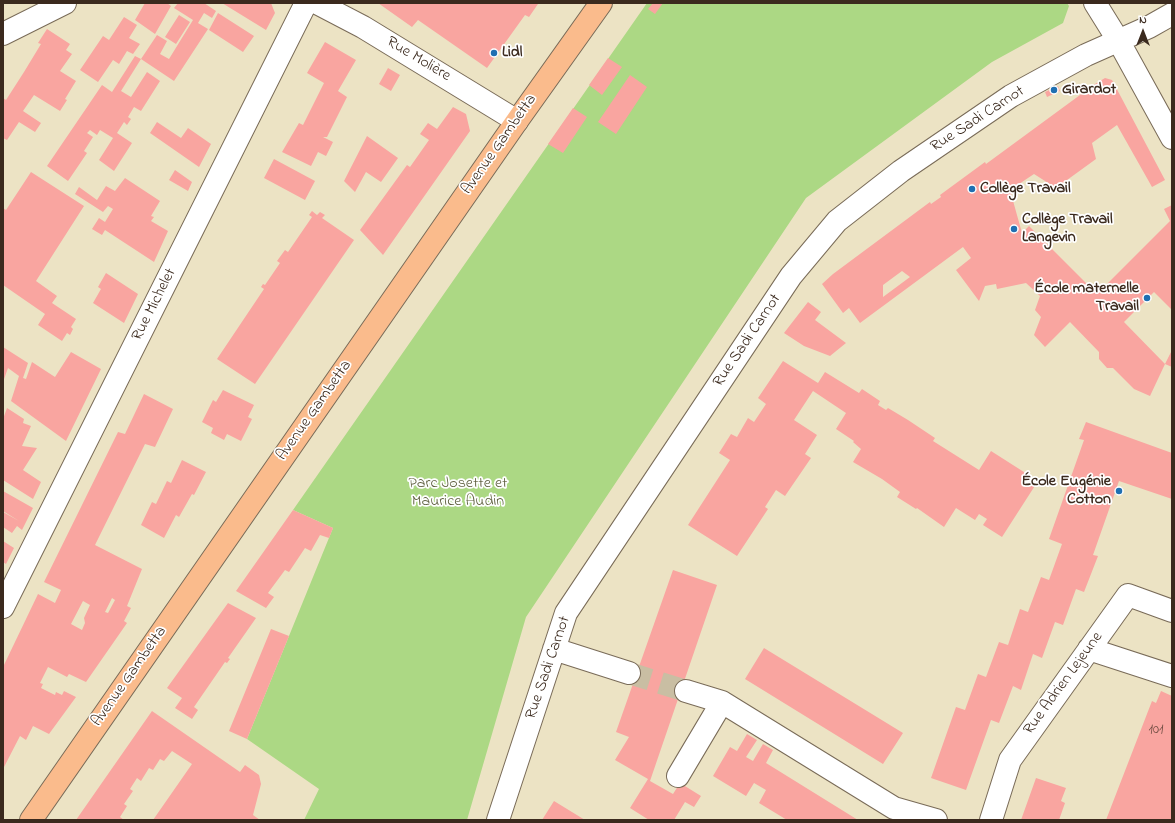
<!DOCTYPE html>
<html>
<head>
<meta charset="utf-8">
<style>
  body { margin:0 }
  #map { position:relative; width:1175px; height:823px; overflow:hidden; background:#ece3c4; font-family:"Indie Flower",sans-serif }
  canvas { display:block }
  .frame { position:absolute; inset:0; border:4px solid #3b2a1e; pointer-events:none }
  .north { position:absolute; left:1123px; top:12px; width:40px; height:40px; -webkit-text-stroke:3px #fff; paint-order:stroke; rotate:0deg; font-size:11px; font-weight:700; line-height:16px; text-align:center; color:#3b2a1e }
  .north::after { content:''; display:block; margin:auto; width:14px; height:18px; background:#3b2a1e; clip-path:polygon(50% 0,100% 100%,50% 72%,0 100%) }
</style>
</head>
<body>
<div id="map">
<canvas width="1175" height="823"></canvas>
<div class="frame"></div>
<div class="north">N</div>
</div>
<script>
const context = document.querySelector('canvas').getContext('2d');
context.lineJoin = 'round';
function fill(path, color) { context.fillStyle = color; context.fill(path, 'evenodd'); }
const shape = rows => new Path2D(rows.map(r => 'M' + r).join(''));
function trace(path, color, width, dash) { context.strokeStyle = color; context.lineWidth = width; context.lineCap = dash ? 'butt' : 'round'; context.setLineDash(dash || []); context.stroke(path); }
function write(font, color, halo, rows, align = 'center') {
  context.font = font + ' "Indie Flower",sans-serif'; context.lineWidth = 3.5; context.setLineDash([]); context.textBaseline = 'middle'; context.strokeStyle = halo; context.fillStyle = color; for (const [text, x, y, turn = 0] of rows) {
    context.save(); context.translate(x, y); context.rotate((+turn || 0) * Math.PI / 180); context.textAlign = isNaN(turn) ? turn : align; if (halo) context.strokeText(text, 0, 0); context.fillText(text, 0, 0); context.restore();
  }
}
const green = shape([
  [647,3,1067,3,1069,6,1063,23,992,62,806,198,526,617,467,820,304,820,319,789,247,739,333,528,293,510]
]);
const building = shape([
  [145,3,167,3,171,6,155,34,135,20],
  [178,3,204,3,216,11,212,18,204,13,198,23,208,29,174,81,141,59,121,91,131,97,147,72,160,81,141,111,134,107,128,117,131,119,127,125,124,122,117,133,132,143,114,171,99,160,113,138,100,130,97,135,90,130,87,133,93,137,84,151,87,153,68,181,47,166,102,85,112,92,135,56,141,59,157,35,167,41,160,54,169,59,193,20,174,8],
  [222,3,271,3,275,13,266,30],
  [378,3,537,3,538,4,529,17,525,15,487,68,418,20,412,27],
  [653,3,663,3,655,14,648,9],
  [218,13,254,36,243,52,209,30],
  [179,15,190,22,176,44,165,37],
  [124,17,137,25,129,38,140,44,133,54,127,51,119,64,113,60,98,82,80,70,103,36,109,40],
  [47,29,70,44,66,50,72,54,60,71,76,81,65,99,67,100,60,111,34,95,23,111,41,123,35,132,19,122,7,140,3,138,3,98,6,100,24,72,41,44,38,43],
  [325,42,356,60,338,91,347,97,327,137,323,137,333,142,326,156,318,152,311,166,282,152,299,123,303,125,324,83,307,73],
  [608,58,622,67,602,95,589,85],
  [388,68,400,75,391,91,379,84],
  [630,75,647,87,616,134,598,122],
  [1105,78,1112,80,1165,180,1152,187,1117,125,1092,143,1096,159,1056,188,1034,174,1010,190,1022,233,1029,226,1097,294,1170,221,1164,209,1172,205,1172,310,1154,292,1124,322,1165,364,1172,350,1172,367,1165,364,1150,396,1134,389,1113,368,1107,368,1099,359,1099,352,1070,322,1045,347,1034,335,1041,317,1035,310,1040,296,1026,283,997,289,996,284,985,286,979,301,956,270,971,258,963,247,860,323,849,308,843,313,822,284,833,274,930,202,931,204,941,197,940,195,985,162,986,164,1095,84],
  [902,271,910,277,883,297,883,285],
  [1058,86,1060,91,1047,97,1045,92],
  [453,107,466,114,470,131,383,255,360,230,407,165,410,167,429,140,420,134,428,123,437,129],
  [573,108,587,117,563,153,548,144],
  [157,122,181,138,188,128,211,144,199,167,150,133],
  [367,136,398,158,381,182,366,172,355,192,344,181],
  [274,159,315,181,305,200,264,178],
  [175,170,192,182,188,191,169,180],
  [31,172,84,206,36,281,57,296,52,303,76,319,71,327,73,329,70,335,67,333,62,341,38,325,45,314,3,285,3,208,6,210],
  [125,178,160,201,151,216,154,217,151,221,168,231,154,262,105,230,102,235,92,229,99,218,105,222,113,209,108,206,103,212,75,194,79,187,97,200,106,186,115,191],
  [312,211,317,215,320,212,325,215,322,218,354,240,255,384,217,359,264,289,261,287,263,284,265,285,280,263,277,261,285,250,288,252,312,217,309,215],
  [106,273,138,294,124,323,93,303,101,289,98,287],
  [808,302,821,312,815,320,846,343,830,356,804,346,784,333],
  [3,347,28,363,23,378,26,379,32,362,55,377,71,352,101,369,66,441,11,401,19,376,8,368,3,382],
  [783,361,818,383,825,372,859,393,862,389,880,401,878,405,886,410,888,408,908,420,935,438,933,441,979,470,991,451,1038,481,1002,537,983,525,987,519,979,514,975,520,956,508,944,527,917,508,916,509,897,497,900,492,882,479,853,462,861,449,853,442,854,441,836,429,846,413,813,391,794,420,817,435,805,454,811,458,785,496,776,490,765,507,768,509,737,556,688,525,730,460,719,453,731,434,737,437,748,418,754,422,766,404,758,398],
  [223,390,254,405,248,417,252,419,241,441,227,434,224,440,211,433,213,428,202,422,213,400,216,402],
  [144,394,173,409,155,447,145,444,95,545,142,569,127,606,131,608,124,621,127,623,86,682,69,674,67,677,48,667,40,683,43,684,41,688,55,695,56,692,62,695,64,691,76,697,49,734,33,726,26,740,20,736,3,769,3,667,38,594,55,603,61,590,44,582,118,432,125,434],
  [112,598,115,600,108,613,105,612],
  [83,601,90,605,84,618,85,623,82,630,71,624],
  [7,408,24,419,23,423,31,426,22,446,37,448,23,470,41,482,33,499,3,480,3,419],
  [1086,422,1172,453,1172,499,1119,481,1093,555,1098,556,1084,592,1076,589,1063,625,1055,622,1042,658,1033,654,1021,690,1013,686,999,723,991,720,966,790,931,778,956,707,965,710,978,674,986,677,999,642,1008,645,1020,609,1028,612,1041,577,1049,580,1062,544,1049,539,1084,440,1079,439],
  [182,460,206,472,194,495,192,494,179,517,176,515,164,538,141,525,152,502,156,504,167,481,171,483],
  [3,491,33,508,22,530,17,526,12,533,3,527,3,512,19,521,3,511],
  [293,510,333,528,329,538,320,535,311,551,305,548,289,572,285,570,268,593,274,597,266,608,236,591],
  [3,541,14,548,6,564,3,562],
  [673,570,717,585,650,781,673,794,680,783,701,796,694,807,685,802,674,820,649,820,630,808,648,779,615,760,629,737,616,732],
  [228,603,256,618,228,658,230,659,227,663,225,662,194,707,198,710,192,719,175,708,182,698,167,688],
  [271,629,289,636,247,739,229,731],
  [764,648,903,733,883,764,745,679],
  [1161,691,1172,696,1172,820,1106,820,1152,701,1156,703],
  [152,711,240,772,245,765,259,775,261,784,253,815,260,820,153,820,192,764,172,751,164,761,160,759,153,770,149,768,141,781,137,778,130,789,133,791,124,804,127,806,120,817,124,820,76,820],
  [747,734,757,740,746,757,753,761,763,744,773,750,766,763,858,820,787,820,759,803,766,790,754,783,746,796,713,776,730,747,737,751],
  [1036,778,1066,788,1061,801,1065,803,1059,820,1021,820],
  [554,801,585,820,542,820]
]);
const minorTunnel = shape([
  [629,673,686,691]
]);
const minor = shape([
  [317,3,363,27,517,121],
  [1095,3,1118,40,1172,138],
  [3,34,65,3],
  [3,607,306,3],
  [554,649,629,673],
  [1089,649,1172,676],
  [686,691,722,702,894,808,936,820],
  [678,776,722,702],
  [498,820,566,613,791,276,837,221,901,171,1011,96,1086,55,1149,27,1172,14],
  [991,820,1010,760,1128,595,1172,611]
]);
const major = shape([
  [31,820,517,121,601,3]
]);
const markers = [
  [494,53,4,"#1f6fb2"],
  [1054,90,4,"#1f6fb2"],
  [972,189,4,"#1f6fb2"],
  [1014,229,4,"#1f6fb2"],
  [1147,298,4,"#1f6fb2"],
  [1119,491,4,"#1f6fb2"]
];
const numberNames = [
  ["101",1156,731]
];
const poiNames = [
  ["Lidl",502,53],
  ["Girardot",1062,90],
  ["Collège Travail",980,189],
  ["Collège Travail",1022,220],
  ["Langevin",1022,238],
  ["École maternelle",1139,289,"right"],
  ["Travail",1139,307,"right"],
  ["École Eugénie",1111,482,"right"],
  ["Cotton",1111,500,"right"]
];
const streetNames = [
  ["Rue Molière",418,60,31],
  ["Rue Sadi Carnot",978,120,-33],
  ["Avenue Gambetta",500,145,-55],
  ["Rue Michelet",155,305,-63],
  ["Rue Sadi Carnot",748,341,-56],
  ["Avenue Gambetta",315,411,-55],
  ["Rue Sadi Carnot",549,668,-71],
  ["Avenue Gambetta",130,677,-55],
  ["Rue Adrien Lejeune",1064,684,-54]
];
const parkNames = [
  ["Parc Josette et",458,484],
  ["Maurice Audin",458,502]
];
fill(green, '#acd884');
fill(building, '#f9a5a0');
trace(minorTunnel, '#c9bea3', 22, [22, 11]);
trace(minor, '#796b58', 24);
trace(major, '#796b58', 24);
trace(minor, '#fff', 22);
trace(major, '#fabb8c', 22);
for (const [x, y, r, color] of markers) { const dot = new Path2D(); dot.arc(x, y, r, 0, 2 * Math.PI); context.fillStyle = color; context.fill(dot); trace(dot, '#fff', 1.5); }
write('14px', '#6a493e', null, numberNames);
write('bold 16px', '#3b2a1e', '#fff', poiNames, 'left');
write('16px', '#3b2a1e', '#fff', streetNames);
write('16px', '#5d5e3d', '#fff', parkNames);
</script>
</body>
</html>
